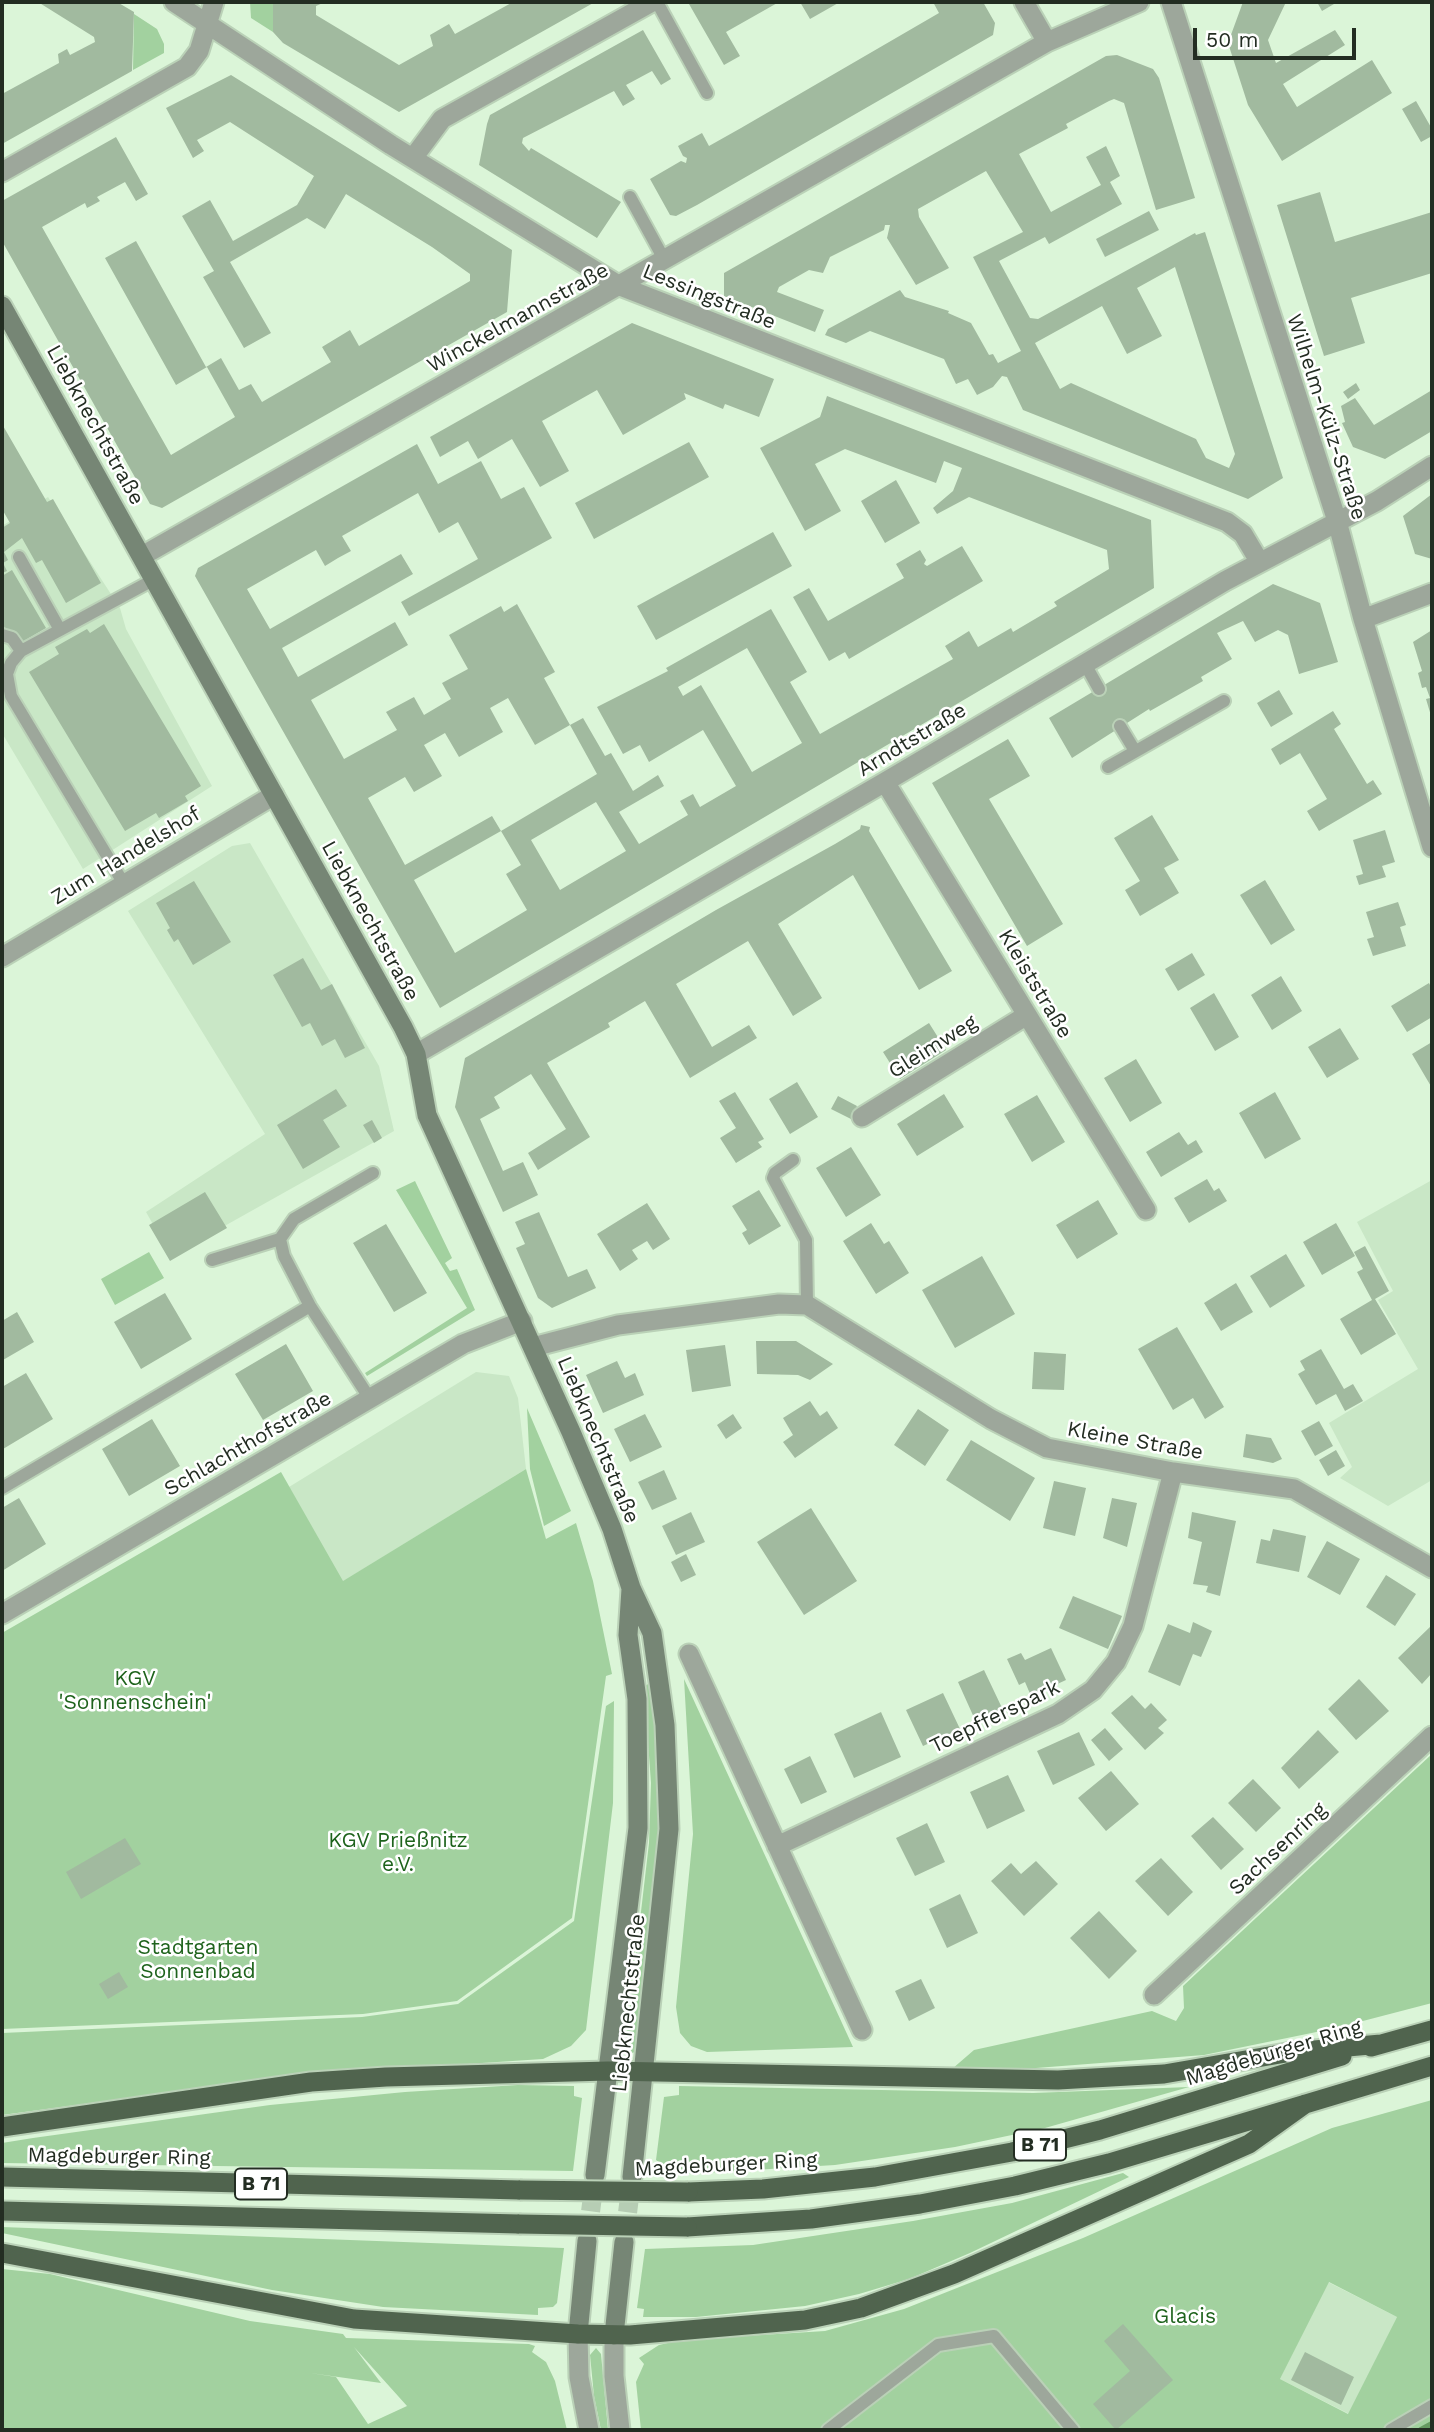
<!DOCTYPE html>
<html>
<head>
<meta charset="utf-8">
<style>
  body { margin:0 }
  #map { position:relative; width:1434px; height:2432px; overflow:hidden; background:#dbf5d8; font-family:"Work Sans",sans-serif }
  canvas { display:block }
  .frame { position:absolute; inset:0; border:4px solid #232d22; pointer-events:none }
  .scale { position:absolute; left:1193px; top:28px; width:163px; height:32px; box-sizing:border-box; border:4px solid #232d22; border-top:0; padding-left:9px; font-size:21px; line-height:24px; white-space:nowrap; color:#232d22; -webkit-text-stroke:5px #fff; paint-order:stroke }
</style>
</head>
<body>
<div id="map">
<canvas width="1434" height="2432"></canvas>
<div class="frame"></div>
<div class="scale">50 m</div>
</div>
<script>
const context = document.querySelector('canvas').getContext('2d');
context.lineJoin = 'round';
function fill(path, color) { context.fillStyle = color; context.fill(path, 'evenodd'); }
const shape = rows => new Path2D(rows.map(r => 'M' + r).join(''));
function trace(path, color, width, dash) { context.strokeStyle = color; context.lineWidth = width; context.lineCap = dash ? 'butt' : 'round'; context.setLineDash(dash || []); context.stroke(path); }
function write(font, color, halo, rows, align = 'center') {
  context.font = font + ' "Work Sans",sans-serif'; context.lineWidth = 5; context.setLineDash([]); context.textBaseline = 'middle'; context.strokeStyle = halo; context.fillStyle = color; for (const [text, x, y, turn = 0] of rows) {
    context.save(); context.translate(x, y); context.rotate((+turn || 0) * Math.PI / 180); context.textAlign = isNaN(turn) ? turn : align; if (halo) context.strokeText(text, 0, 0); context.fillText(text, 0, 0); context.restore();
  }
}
const built = shape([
  [48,497,120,608,126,629,212,786,83,869,2,733,2,526],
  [250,843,379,1066,394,1131,171,1256,146,1212,265,1134,128,911,232,846],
  [1432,1180,1432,1480,1388,1506,1340,1478,1352,1467,1329,1423,1418,1369,1378,1300,1393,1291,1357,1222],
  [476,1372,509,1376,518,1398,526,1469,342,1582,289,1487],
  [1328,2282,1397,2317,1349,2414,1280,2379]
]);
const green = shape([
  [250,2,273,2,273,32,251,18],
  [134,14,157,29,164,44,164,53,133,70],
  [415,1181,452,1258,445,1263,450,1271,457,1269,475,1310,367,1376,365,1373,467,1308,396,1190],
  [149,1252,164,1278,115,1305,101,1279],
  [527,1408,571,1511,544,1526,530,1469],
  [526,1469,546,1539,576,1523,593,1581,612,1674,606,1676,572,1918,457,2001,363,2014,2,2029,2,1633,281,1472,343,1581],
  [684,1679,853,2047,707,2052,691,2046,680,2033,676,2007,693,1834],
  [648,1684,656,1731,660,1831,636,2052,631,2053,625,2049,649,1843,651,1783,644,1687],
  [614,1701,613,1803,586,2030,571,2046,543,2059,299,2075,2,2115,2,2033,362,2017,458,2004,574,1921,606,1706],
  [1432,1754,1432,2003,1336,2028,1204,2055,1036,2068,952,2069,974,2050,1152,2011,1176,2021,1184,2008,1183,1986],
  [518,2085,574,2086,574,2096,582,2098,573,2171,2,2163,2,2143,33,2138,270,2105,405,2092],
  [679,2086,1033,2093,1189,2087,1045,2128,955,2147,835,2165,688,2174,688,2170,662,2170,661,2164,656,2160,664,2097,679,2095],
  [1432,2100,1432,2430,641,2430,636,2382,644,2364,639,2358,659,2345,681,2340,825,2331,904,2309,1083,2238,1332,2128],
  [1329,2282,1397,2317,1348,2414,1280,2379],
  [1123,2173,1129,2177,970,2253,909,2279,859,2294,805,2306,696,2317,643,2317,644,2309,637,2308,645,2249,753,2245,913,2221,1012,2203],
  [2,2227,564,2248,557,2303,553,2307,538,2308,538,2315,383,2307,272,2290,2,2233],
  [2,2269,50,2274,250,2321,343,2334,346,2338,529,2344,535,2346,532,2352,546,2362,555,2381,567,2430,2,2430],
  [354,2347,407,2406,368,2424,336,2377,310,2373,381,2383],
  [596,2348,601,2354,608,2430,601,2430,594,2396,590,2355]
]);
const stream = shape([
  [1421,2430,1432,2424]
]);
const building = shape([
  [38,2,117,2,134,12,132,71,2,144,2,94,59,63,58,54,67,49,70,55,95,42,94,37],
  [273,2,325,2,316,6,316,15,399,65,433,46,430,35,449,24,455,34,513,2,595,2,399,112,283,43,273,32],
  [692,2,779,2,726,32,740,56,724,65,689,4],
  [800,2,840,2,810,19],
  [933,2,983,2,995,23,993,35,697,205,676,216,670,215,650,179,681,161,686,163,687,158,683,156,678,146,702,133,709,146,741,128,939,13],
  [1243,2,1286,2,1268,40,1276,63,1335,30,1345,45,1283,84,1297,107,1372,60,1392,93,1282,161,1248,105,1228,43],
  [1317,2,1332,2,1334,4,1322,11],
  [643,30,671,79,661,85,652,71,626,85,635,99,623,106,614,91,523,138,522,143,529,151,531,148,621,202,597,238,479,165,487,124,490,115],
  [1117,55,1153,69,1159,78,1195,198,1156,210,1124,103,1114,99,1109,101,1066,124,1068,128,1019,154,1051,212,1101,185,1086,157,1106,146,1120,176,1110,182,1122,204,1049,244,1045,237,999,261,1030,318,1038,319,1195,233,1196,235,1205,232,1283,478,1248,499,1023,410,1007,377,1002,376,993,387,977,395,968,379,956,384,944,359,870,331,846,343,825,335,828,329,900,290,905,297,949,311,948,313,971,323,989,355,993,354,998,363,1021,351,973,257,1023,232,986,171,918,209,919,217,949,268,916,285,887,238,890,225,885,225,884,230,830,257,823,273,809,270,779,287,777,292,824,310,815,332,724,296,724,273,1106,56],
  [1175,267,1235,454,1229,468,1206,458,1196,439,1071,383,1060,389,1035,343,1102,306,1127,354,1162,336,1137,288],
  [231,75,512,250,507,312,162,508,150,504,2,241,2,201,116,137,148,194,136,201,125,182,97,197,100,201,87,208,85,203,42,227,171,455,235,417,207,367,176,385,105,258,136,241,206,367,221,358,239,390,251,384,262,402,331,362,322,347,350,330,359,346,470,281,470,274,432,247,346,194,325,229,307,218,230,262,271,333,244,348,203,277,214,271,182,216,210,200,233,241,297,205,314,176,230,122,197,140,204,151,193,158,166,108],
  [1416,101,1432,129,1432,136,1421,142,1402,109],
  [1320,192,1335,242,1432,212,1432,273,1351,298,1365,343,1324,356,1277,205],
  [1149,211,1159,230,1105,257,1096,239],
  [632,323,774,379,759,417,725,404,723,409,684,393,686,399,623,435,597,390,542,421,569,471,540,487,512,439,478,459,468,441,440,457,430,437],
  [1356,383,1360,390,1348,399,1343,392],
  [1432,390,1432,431,1385,459,1353,447,1342,423,1345,422,1341,406,1355,398,1374,425],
  [827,396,1151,520,1154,588,440,1008,195,576,198,568,417,444,438,484,481,461,501,499,524,487,552,538,409,616,401,602,478,559,458,522,439,533,418,493,342,536,351,551,338,558,325,566,316,550,247,589,270,629,401,554,413,574,282,648,298,677,395,622,408,645,311,700,344,759,397,730,386,712,414,697,424,715,451,699,442,683,468,669,449,635,501,606,504,612,517,604,555,672,544,678,570,725,535,745,508,698,490,708,503,732,459,757,445,733,424,745,442,776,414,792,405,777,368,798,405,865,492,816,501,831,414,880,455,953,527,910,506,874,521,865,501,831,597,774,570,725,583,718,605,756,611,753,633,791,658,775,664,786,619,812,639,844,688,815,680,801,693,794,700,807,736,786,703,730,649,762,640,745,623,754,597,707,668,671,666,668,771,609,807,672,790,682,820,734,953,659,945,646,969,631,978,647,1011,628,1013,632,1057,606,1054,602,1109,569,1107,550,969,497,937,514,933,508,953,491,962,468,944,461,936,483,845,449,815,464,841,511,805,531,760,448,820,417],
  [747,648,802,743,752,772,701,685,683,696,678,687],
  [596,802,626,851,560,890,531,840],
  [2,424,47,502,53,499,101,583,66,603,42,560,36,563,22,538,4,552,8,560,3,563,7,571,2,573,2,528,10,523,2,509],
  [689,442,709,477,594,539,575,503],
  [896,480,920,523,885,543,861,501],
  [1432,494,1432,559,1415,554,1403,516],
  [773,532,792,566,656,640,637,606],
  [962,546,983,581,849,659,845,652,829,661,793,597,809,588,828,621,904,578,896,564,920,550,926,560,924,564,927,566],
  [12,570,46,628,15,646,2,623,2,576],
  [1273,584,1320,603,1338,662,1299,674,1288,635,1278,630,1255,642,1243,621,1217,633,1232,659,1201,677,1203,681,1150,711,1149,709,1072,758,1049,718],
  [104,624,201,786,185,796,188,801,159,818,156,813,125,831,29,672,59,654,55,647,87,629,90,633],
  [1432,630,1432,719,1426,699,1430,698,1426,687,1422,688,1418,673,1422,671,1413,642],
  [1279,690,1293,714,1271,727,1257,703],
  [1333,711,1341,724,1334,729,1367,784,1373,780,1382,794,1319,831,1307,811,1327,799,1300,753,1280,765,1271,749],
  [1008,739,1030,776,989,799,1063,924,1027,946,932,783],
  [1152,815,1179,860,1164,868,1179,893,1140,916,1125,890,1140,881,1114,838],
  [861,825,870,827,869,831,952,971,919,990,853,875,778,924,822,998,793,1016,748,941,676,984,712,1047,749,1025,757,1038,690,1078,645,1001,608,1023,610,1027,547,1063,590,1137,538,1170,528,1153,566,1129,531,1074,494,1097,500,1108,480,1119,503,1171,523,1162,538,1195,503,1212,455,1107,465,1058,716,910,835,844,860,829],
  [1385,830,1395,862,1382,866,1386,877,1359,885,1356,876,1363,874,1353,840],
  [1265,880,1295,930,1271,945,1240,895],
  [194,881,231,942,193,965,178,939,174,942,167,930,170,928,156,903],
  [1398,902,1406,925,1400,927,1406,946,1373,956,1367,939,1374,937,1366,912],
  [1192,953,1205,975,1178,991,1165,969],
  [303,958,321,990,332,984,365,1048,345,1058,335,1039,322,1046,310,1023,302,1027,273,975],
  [1281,976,1302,1011,1272,1030,1251,995],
  [1429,983,1432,989,1432,1017,1407,1032,1391,1006],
  [1214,993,1239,1037,1215,1051,1190,1008],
  [929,1023,946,1050,900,1079,883,1052],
  [1340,1028,1359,1059,1327,1078,1308,1047],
  [1432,1042,1432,1088,1412,1054],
  [1136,1059,1162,1103,1130,1122,1104,1078],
  [797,1082,818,1117,790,1134,769,1099],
  [336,1089,347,1106,323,1120,340,1147,303,1169,277,1125],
  [735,1092,764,1139,758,1142,762,1147,736,1163,720,1138,736,1128,719,1101],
  [1275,1092,1301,1139,1265,1159,1239,1113],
  [944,1094,964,1127,917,1156,897,1124],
  [1037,1095,1065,1142,1032,1162,1004,1114],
  [838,1096,857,1106,851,1119,831,1109],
  [372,1120,382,1138,374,1143,363,1125],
  [1179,1132,1188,1145,1196,1140,1203,1152,1161,1177,1146,1152],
  [851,1147,881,1195,846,1217,816,1168],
  [1207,1179,1214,1191,1219,1188,1227,1201,1189,1223,1174,1198],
  [759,1190,781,1226,749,1245,742,1233,747,1230,732,1206],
  [205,1192,227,1228,170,1261,149,1225],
  [1098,1200,1118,1234,1077,1259,1056,1225],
  [647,1203,670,1239,653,1250,647,1241,632,1250,638,1259,620,1271,597,1234],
  [539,1212,568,1277,587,1269,596,1288,552,1308,538,1298,516,1248,525,1244,515,1222],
  [871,1223,884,1244,889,1241,909,1273,876,1294,843,1241],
  [1336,1223,1355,1256,1322,1275,1303,1242],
  [386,1224,427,1293,394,1312,353,1243],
  [1365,1246,1389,1291,1375,1299,1396,1334,1361,1355,1340,1319,1372,1300,1357,1272,1363,1269,1354,1252],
  [1286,1254,1305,1286,1270,1308,1250,1276],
  [982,1256,1015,1314,955,1348,922,1290],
  [1236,1283,1253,1312,1221,1331,1204,1303],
  [165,1293,192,1339,141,1369,114,1322],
  [17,1312,34,1342,3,1360,2,1321],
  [1177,1327,1224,1407,1205,1419,1193,1398,1173,1410,1138,1349],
  [756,1341,796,1341,833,1364,810,1380,798,1375,757,1374],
  [286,1344,313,1391,263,1420,235,1374],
  [725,1345,731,1386,692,1392,686,1350],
  [1321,1349,1344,1389,1353,1384,1363,1401,1345,1411,1336,1394,1316,1405,1298,1374,1305,1370,1300,1361],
  [1034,1352,1066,1354,1064,1390,1032,1389],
  [617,1361,625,1378,635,1373,644,1395,603,1413,586,1375],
  [26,1373,53,1419,3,1449,2,1387],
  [810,1401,820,1416,827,1411,838,1428,795,1458,783,1442,793,1435,783,1418],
  [918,1409,949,1430,925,1466,894,1445],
  [645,1414,662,1447,630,1462,614,1429],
  [733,1414,742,1428,726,1439,717,1425],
  [152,1419,180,1466,129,1496,102,1449],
  [1319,1421,1333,1446,1315,1456,1301,1431],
  [1246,1434,1271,1438,1282,1459,1273,1463,1243,1457],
  [971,1440,1035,1478,1010,1521,946,1480],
  [1336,1450,1345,1466,1328,1476,1319,1460],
  [664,1470,677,1499,652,1510,638,1482],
  [1054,1481,1086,1488,1075,1536,1043,1528],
  [19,1498,46,1544,2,1571,2,1508],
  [1112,1498,1137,1503,1127,1547,1103,1538],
  [811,1508,857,1581,804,1615,757,1542],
  [691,1512,705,1542,676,1555,662,1526],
  [1192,1512,1236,1521,1220,1596,1206,1592,1208,1586,1193,1584,1202,1542,1188,1538],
  [1273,1529,1306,1536,1299,1572,1256,1563,1261,1539,1270,1541],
  [1327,1541,1360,1559,1340,1595,1307,1577],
  [686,1554,696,1575,681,1582,671,1562],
  [1386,1575,1416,1594,1395,1626,1366,1607],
  [1073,1596,1122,1616,1108,1649,1059,1628],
  [1193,1622,1212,1631,1201,1657,1193,1654,1180,1686,1148,1672,1168,1624,1190,1633],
  [1432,1625,1432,1673,1422,1684,1398,1658],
  [1051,1648,1066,1680,1031,1696,1025,1682,1019,1685,1007,1659,1021,1653,1025,1660],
  [984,1670,1003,1710,976,1722,958,1682],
  [1359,1679,1389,1711,1356,1740,1328,1709],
  [943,1693,960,1729,923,1746,906,1710],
  [1132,1695,1145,1709,1151,1703,1167,1720,1158,1728,1164,1733,1145,1750,1111,1713],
  [881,1712,901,1757,854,1778,834,1734],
  [1105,1728,1123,1749,1109,1761,1091,1740],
  [1318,1730,1339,1752,1299,1789,1281,1768],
  [1079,1732,1095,1765,1053,1785,1037,1751],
  [810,1756,827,1792,801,1804,784,1769],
  [1111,1771,1139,1804,1106,1831,1078,1798],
  [1008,1775,1025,1811,987,1829,970,1792],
  [1253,1779,1281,1808,1256,1832,1228,1803],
  [1213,1817,1244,1849,1221,1870,1191,1836],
  [927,1823,945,1862,915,1876,896,1838],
  [125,1838,141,1864,81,1899,66,1872],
  [1161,1858,1193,1892,1168,1916,1135,1881],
  [1036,1861,1058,1884,1024,1916,991,1881,1011,1863,1021,1874],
  [960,1894,978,1933,947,1948,929,1909],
  [1099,1911,1137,1951,1109,1979,1070,1938],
  [119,1972,128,1987,108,1999,99,1984],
  [921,1979,935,2008,909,2021,895,1991],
  [1123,2324,1173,2380,1116,2430,1093,2404,1130,2371,1104,2341],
  [1305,2352,1354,2377,1341,2405,1291,2380]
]);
const secondaryTunnel = shape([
  [587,2240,595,2176],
  [624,2241,632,2177]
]);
const service = shape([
  [657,2,707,93],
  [630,197,665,261],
  [19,557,59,628],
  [2,635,12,638,21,651],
  [1085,664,1099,689],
  [1120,726,1135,751],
  [1108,767,1224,701],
  [124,884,11,696,7,674,11,663,21,651,153,580],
  [793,1160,775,1173,773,1178,806,1240,807,1305],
  [212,1260,280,1239],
  [370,1399,310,1306,284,1256,280,1239,294,1219,373,1173],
  [2,1488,310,1306],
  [828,2430,938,2345,994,2336,1073,2430],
  [1391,2430,1432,2406]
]);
const minor = shape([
  [174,2,391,145,620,286,1227,522,1243,534,1259,561],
  [1024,2,1047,42],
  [1171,2,1337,521,1363,619,1432,847],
  [413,158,442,119,652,2],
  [2,172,187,67,199,51,214,2],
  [142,556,1047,42,1139,2],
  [1363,619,1432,593],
  [885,782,1146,1210],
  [2,957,274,795],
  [416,1054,885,782,1225,581,1377,501,1432,466],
  [862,1117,1027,1015],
  [533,1347,618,1325,779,1304,807,1305,991,1419,1047,1448,1173,1472,1294,1489,1432,1568],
  [2,1614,463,1344,522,1321],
  [689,1654,862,2030],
  [777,1846,1058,1714,1093,1690,1116,1662,1133,1626,1173,1472],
  [1154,1995,1432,1736],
  [578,2334,579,2377,589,2430],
  [614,2335,614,2376,620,2430]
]);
const secondary = shape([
  [2,306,403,1027,416,1054,427,1115,571,1432,612,1529,631,1588,652,1633,665,1725,669,1829,632,2177],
  [595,2175,638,1828,637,1699,628,1635,631,1589],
  [578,2334,587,2241],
  [614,2335,624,2242]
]);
const trunk = shape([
  [1371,2047,1432,2030],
  [2,2127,311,2082,386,2077,608,2071,1058,2080,1164,2074,1292,2052,1381,2044],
  [2,2177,520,2190],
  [688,2192,763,2189,875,2177,1012,2152,1100,2130,1342,2056],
  [2,2211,519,2224],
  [687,2227,811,2219,920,2204,1015,2186,1109,2163,1432,2066],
  [2,2253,354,2319,578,2334,630,2335,805,2320,861,2308,954,2274,1249,2144,1305,2104]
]);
const trunkBridge = shape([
  [520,2190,688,2192],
  [519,2224,687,2227]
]);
const shields = [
  [1040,2145,52],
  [261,2184,52]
];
const shieldNames = [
  ["B 71",1040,2145],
  ["B 71",261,2184]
];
const streetNames = [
  ["Lessingstraße",709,297,22],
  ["Winckelmannstraße",518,318,-29],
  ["Wilhelm-Külz-Straße",1326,417,72],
  ["Liebknechtstraße",95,425,61],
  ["Arndtstraße",912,740,-31],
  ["Zum Handelshof",126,856,-31],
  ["Liebknechtstraße",370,921,61],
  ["Kleiststraße",1035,984,59],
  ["Gleimweg",933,1047,-32],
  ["Liebknechtstraße",598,1440,67],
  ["Kleine Straße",1135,1441,10],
  ["Schlachthofstraße",248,1444,-30],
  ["Toepfferspark",995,1717,-26],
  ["Sachsenring",1278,1849,-43],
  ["Liebknechtstraße",629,2003,-84],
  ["Magdeburger Ring",1274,2053,-17],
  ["Magdeburger Ring",119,2157,1],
  ["Magdeburger Ring",726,2165,-3]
];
const parkNames = [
  ["KGV",135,1679],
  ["'Sonnenschein'",135,1703],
  ["KGV Prießnitz",398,1841],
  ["e.V.",398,1865],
  ["Stadtgarten",198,1948],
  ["Sonnenbad",198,1972],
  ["Glacis",1185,2317]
];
fill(built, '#c9e7c6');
fill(green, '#a2d19f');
trace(stream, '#659a61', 6);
fill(building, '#a1ba9f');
trace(secondaryTunnel, '#b6cdb4', 19, [19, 10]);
trace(service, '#bad1b7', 16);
trace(minor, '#bad1b7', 23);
trace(secondary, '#bad1b7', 23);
trace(trunk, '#bad1b7', 23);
trace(service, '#9da79b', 12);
trace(minor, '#9da79b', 19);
trace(secondary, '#768675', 19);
trace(trunk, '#50644e', 19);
trace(trunkBridge, '#bad1b7', 23, []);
trace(trunkBridge, '#50644e', 19);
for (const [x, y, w] of shields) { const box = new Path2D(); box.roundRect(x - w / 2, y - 15.5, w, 31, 5); context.fillStyle = '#fff'; context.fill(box); trace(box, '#232d22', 2); }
write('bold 19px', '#232d22', null, shieldNames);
write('21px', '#232d22', '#fff', streetNames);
write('21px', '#1e631c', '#fff', parkNames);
</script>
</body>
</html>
